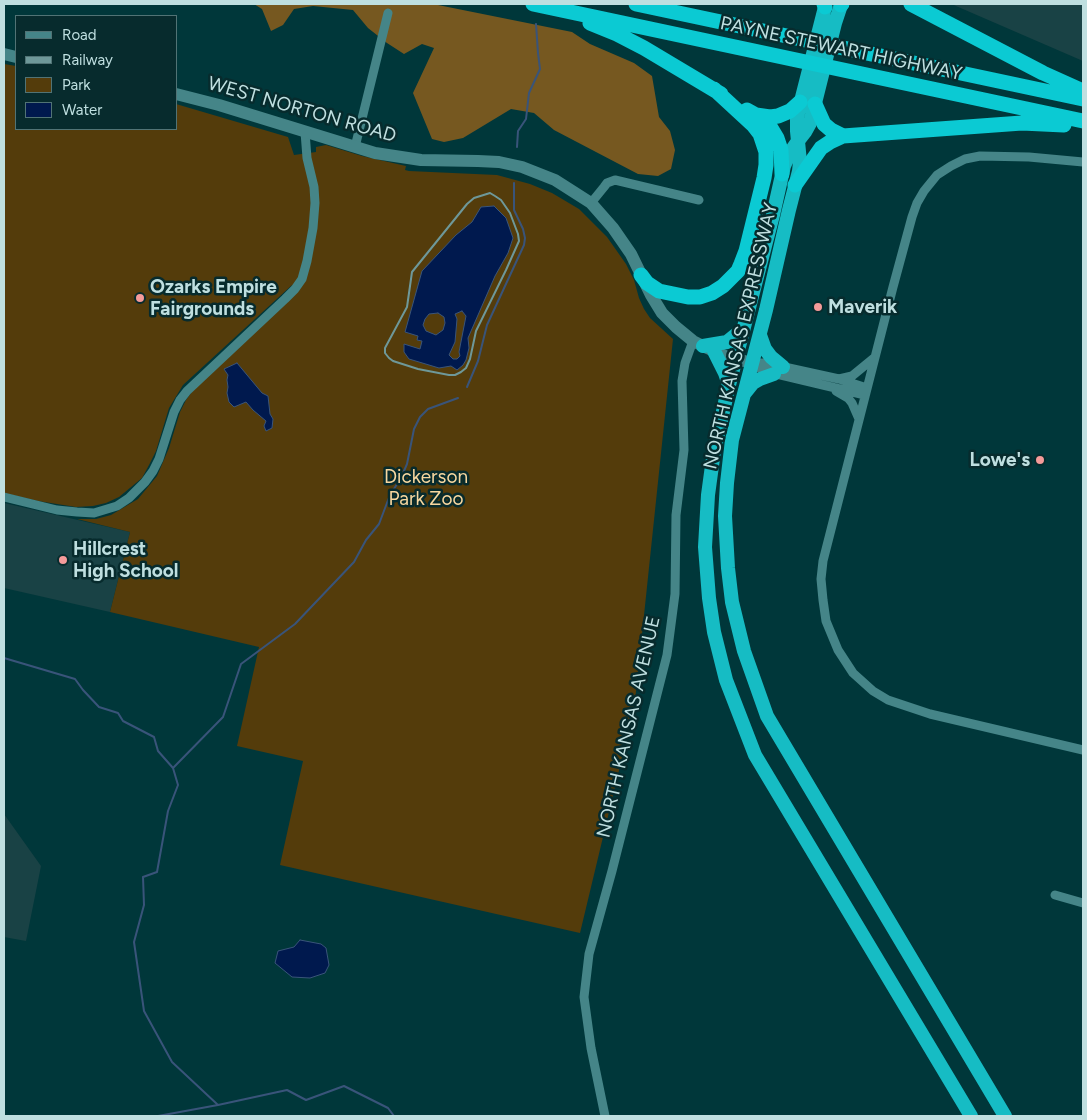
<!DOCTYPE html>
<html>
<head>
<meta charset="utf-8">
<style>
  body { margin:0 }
  #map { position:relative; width:1087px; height:1120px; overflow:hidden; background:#00373a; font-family:Figtree,sans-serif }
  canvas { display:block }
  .frame { position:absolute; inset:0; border:5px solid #bfdfe0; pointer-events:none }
  .legend { position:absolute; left:15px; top:15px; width:162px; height:115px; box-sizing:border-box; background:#072b2d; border:1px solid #517375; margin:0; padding:6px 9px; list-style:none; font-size:15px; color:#bfdfe0 }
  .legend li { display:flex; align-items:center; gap:10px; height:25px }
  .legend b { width:25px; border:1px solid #517375 }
</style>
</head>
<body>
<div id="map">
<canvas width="1087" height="1120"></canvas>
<div class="frame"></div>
<ul class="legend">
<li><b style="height:6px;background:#458588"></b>Road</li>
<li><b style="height:6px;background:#6e9899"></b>Railway</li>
<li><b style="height:14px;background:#543c0b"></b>Park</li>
<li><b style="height:14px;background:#00194e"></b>Water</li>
</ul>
</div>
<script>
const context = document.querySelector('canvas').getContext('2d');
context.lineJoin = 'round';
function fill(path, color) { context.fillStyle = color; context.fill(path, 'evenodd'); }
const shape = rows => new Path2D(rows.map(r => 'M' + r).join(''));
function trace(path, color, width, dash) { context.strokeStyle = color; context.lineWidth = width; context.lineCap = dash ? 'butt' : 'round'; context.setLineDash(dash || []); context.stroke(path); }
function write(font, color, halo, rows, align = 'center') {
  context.font = font + ' Figtree,sans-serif'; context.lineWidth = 5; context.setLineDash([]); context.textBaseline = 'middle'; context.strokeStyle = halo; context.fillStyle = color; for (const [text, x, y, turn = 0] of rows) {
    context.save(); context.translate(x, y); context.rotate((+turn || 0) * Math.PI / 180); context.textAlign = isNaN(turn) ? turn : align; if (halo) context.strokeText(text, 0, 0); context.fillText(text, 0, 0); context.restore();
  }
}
const built = shape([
  [952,4,1083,4,1083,61,956,6],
  [4,503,130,532,110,612,4,588],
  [4,814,41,866,26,941,4,937]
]);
const green = shape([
  [4,64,16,66,16,129,176,129,176,104,288,137,294,155,316,152,316,147,326,145,362,156,406,166,405,170,409,171,497,175,530,184,552,193,579,209,607,237,626,264,634,280,639,298,644,309,650,318,673,339,635,701,621,762,580,933,280,865,303,761,237,746,259,647,110,612,130,532,77,519,96,519,111,515,138,499,157,476,169,448,180,412,186,400,194,389,289,300,292,285,183,385,169,408,156,451,149,465,142,478,119,497,106,503,93,506,76,507,38,501,4,493]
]);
const forest = shape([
  [254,4,433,4,572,32,590,44,634,63,652,76,659,117,670,131,675,150,671,169,658,176,638,174,554,130,534,113,511,109,463,138,444,142,432,139,413,93,434,48,422,44,404,54,387,43,368,28,353,10,313,6,294,9,283,25,271,31,262,9]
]);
const water = shape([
  [494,206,506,218,513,238,508,253,495,276,468,338,469,348,466,360,463,365,457,370,451,366,439,368,409,359,404,352,404,344,420,349,422,341,417,340,418,336,405,332,422,271,456,235,472,222,481,207,494,206],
  [462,311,466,316,459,352,460,356,457,359,453,359,449,355,455,342,457,319,455,314,462,311],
  [438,313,444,317,445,323,443,330,436,335,426,331,423,325,425,319,429,314,438,313],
  [237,363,262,393,268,396,270,414,273,419,272,428,266,431,264,426,266,421,253,410,246,402,234,407,229,402,227,393,228,387,227,380,228,375,224,369,237,363],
  [300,940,321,944,326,948,329,965,325,973,310,978,292,977,275,963,278,951,294,947,300,940]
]);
const stream = shape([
  [517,147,518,131,526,119,529,93,540,69,538,53,536,24],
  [467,387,478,361,487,325,524,245,525,238,523,229,514,210,514,183],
  [4,658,75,679,83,690,99,707,118,713,123,721,154,737,158,751,173,768],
  [218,1105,172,1062,144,1011,134,942,144,905,143,877,157,872,168,811,178,785,173,768,223,717,241,664,295,624,354,562,366,540,379,524,390,495,401,478,407,464,414,429,420,417,428,409,458,398],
  [158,1116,218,1105,287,1090,306,1100,344,1086,388,1108,394,1116]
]);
const minor = shape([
  [355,147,388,13],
  [1083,162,1029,157,980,156,965,159,951,166,937,175,924,191,917,203,912,217,893,287,823,561,821,579,823,600,826,621,838,650,853,673,873,691,888,700,930,714,1083,750],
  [591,203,604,187,607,183,615,180,699,200],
  [752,363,764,371,865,395],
  [753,363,766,363,839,379,867,388],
  [839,379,852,376,874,358],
  [836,391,848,398,852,403,859,419],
  [4,497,57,510,77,512,94,513,117,506,129,498,145,482,153,471,159,459,174,412,180,400,187,391,285,299,295,289,302,279,307,261,313,228,315,203,314,187,307,158,305,132],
  [1055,895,1083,903],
  [605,1116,591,1048,584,997,589,954,612,871,667,655,669,640,675,594,676,515,684,450,682,381,685,363,693,341]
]);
const secondary = shape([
  [4,54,16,57],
  [176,94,219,105,375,153,421,160,478,161,499,162,522,167,555,180,591,203,613,228,631,254,651,295,662,313,676,327,693,341,703,346,725,356,752,363]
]);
const trunk = shape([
  [841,5,835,23,810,123,805,132,798,141,789,154,784,166,773,215,729,385,714,451,708,495,705,547,709,598,714,632,726,680,755,755,971,1116],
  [825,7,797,117,797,131,800,162,799,171,789,210,766,310,732,440,727,483,725,516,728,568,732,602,744,651,767,716,1005,1116],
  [760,335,765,349,771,357,783,367],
  [703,346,727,342,743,329],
  [714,351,725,373,729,385],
  [745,393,753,383,760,379,774,374]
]);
const motorway = shape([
  [533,4,1083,121],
  [636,4,1083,99],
  [824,4,825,7],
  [911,4,1043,73,1083,91],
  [841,5,842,4],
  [590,23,617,34,644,48,721,94],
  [815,104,824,124,831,130,843,136],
  [747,110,756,115,771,128,777,138,781,150,782,174],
  [756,115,770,117,778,116,790,111,800,102],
  [795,185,821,148,830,142,843,136,1022,123,1064,125],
  [641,275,647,283,659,291,688,297,700,297,712,293,723,286,738,271,741,264,746,251,764,178,766,165,766,152,760,134,753,125,714,89]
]);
const rail = shape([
  [490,193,495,196,501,200,510,213,518,234,519,241,506,270,476,331,470,359,466,368,461,372,455,375,449,375,418,369,393,361,389,358,385,353,385,348,407,307,412,272,467,204,474,198,490,193]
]);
const markers = [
  [140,298,5,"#f59b9a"],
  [818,307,5,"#f59b9a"],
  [1040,460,5,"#f59b9a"],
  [63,560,5,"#f59b9a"]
];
const streetNames = [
  ["PAYNE STEWART HIGHWAY",841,49,12],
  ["WEST NORTON ROAD",302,110,16],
  ["NORTH KANSAS EXPRESSWAY",741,336,-77],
  ["NORTH KANSAS AVENUE",629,727,-77]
];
const poiNames = [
  ["Ozarks Empire",150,287],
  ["Fairgrounds",150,309],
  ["Maverik",828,307],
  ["Lowe's",1030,460,"right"],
  ["Hillcrest",73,549],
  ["High School",73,571]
];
const parkNames = [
  ["Dickerson",426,477],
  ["Park Zoo",426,499]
];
fill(built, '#194245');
fill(green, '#543c0b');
fill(forest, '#765820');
fill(water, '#00194e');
trace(water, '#39547a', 1);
trace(stream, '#39547a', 2);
trace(minor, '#458588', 9);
trace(secondary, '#458588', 12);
trace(trunk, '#16bcc4', 14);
trace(motorway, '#0bcad3', 15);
trace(rail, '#6e9899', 2);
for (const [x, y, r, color] of markers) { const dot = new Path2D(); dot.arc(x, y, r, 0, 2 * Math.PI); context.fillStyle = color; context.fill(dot); trace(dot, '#072b2d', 2); }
write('19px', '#bfdfe0', '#072b2d', streetNames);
write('bold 19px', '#bfdfe0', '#072b2d', poiNames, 'left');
write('19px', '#f7d79f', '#072b2d', parkNames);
</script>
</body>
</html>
